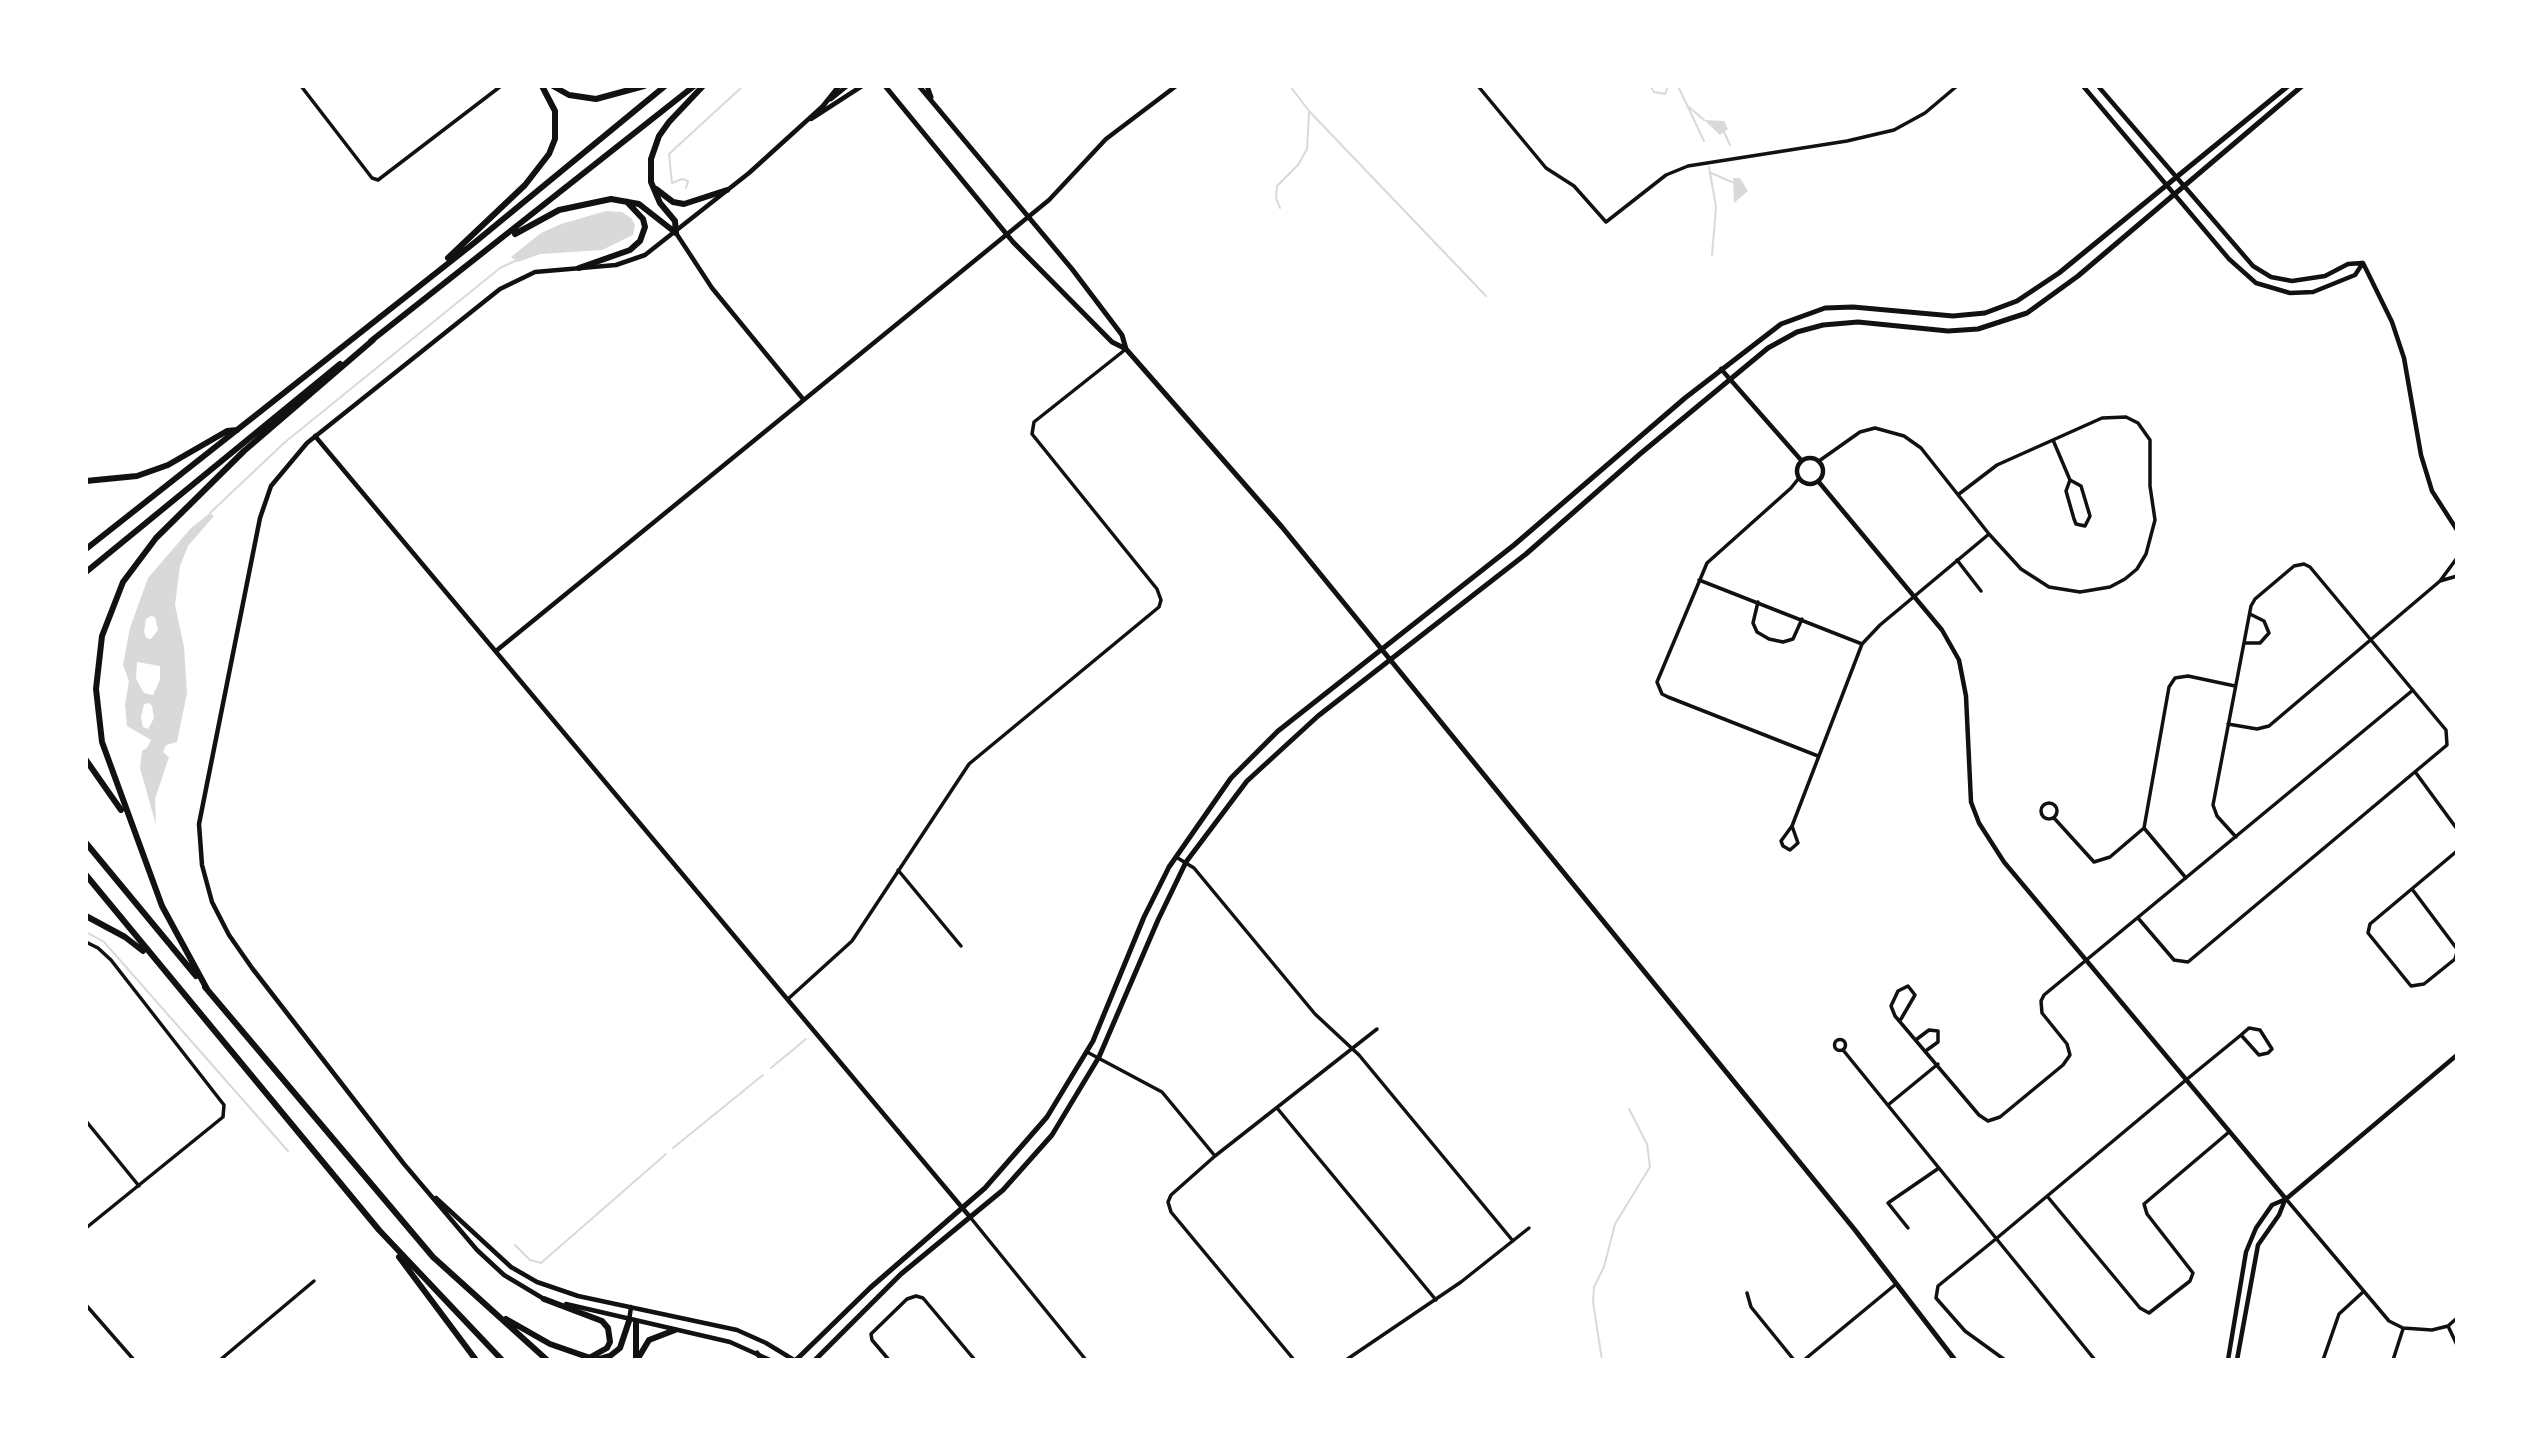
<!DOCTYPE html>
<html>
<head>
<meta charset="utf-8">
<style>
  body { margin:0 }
  #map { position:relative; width:2543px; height:1446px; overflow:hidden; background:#fff; font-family:"Fira Sans Condensed",sans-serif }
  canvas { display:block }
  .frame { position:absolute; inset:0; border:88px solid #fff; pointer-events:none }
</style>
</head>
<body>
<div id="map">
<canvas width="2543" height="1446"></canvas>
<div class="frame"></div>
</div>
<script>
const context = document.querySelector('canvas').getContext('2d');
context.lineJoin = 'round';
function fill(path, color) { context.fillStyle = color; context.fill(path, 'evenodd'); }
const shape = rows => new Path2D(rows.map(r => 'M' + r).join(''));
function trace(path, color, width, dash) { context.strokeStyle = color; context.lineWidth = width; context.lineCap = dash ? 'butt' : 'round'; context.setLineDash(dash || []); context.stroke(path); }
const water = shape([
  [1704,120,1724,121,1728,129,1720,135],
  [1733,178,1740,178,1748,191,1734,203],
  [606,211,622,212,631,218,635,225,633,235,602,250,540,254,518,262,511,257,541,233,561,224],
  [210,513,214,516,188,546,180,566,175,605,184,647,187,693,177,742,166,745,163,752,169,757,155,799,156,825,140,768,142,751,147,748,151,740,127,726,125,705,129,681,123,665,130,628,148,578,191,528],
  [151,616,155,617,158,630,151,639,146,638,144,631,146,619],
  [137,662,160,666,160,680,153,695,144,693,136,679],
  [149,703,152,706,154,718,148,729,143,727,141,717,144,704]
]);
const stream = shape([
  [1290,86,1309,111,1486,296],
  [1650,86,1654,92,1665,94,1668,86],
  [1678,86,1704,141],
  [1689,107,1704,120],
  [1724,132,1730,145],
  [1709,167,1716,207,1712,255],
  [1711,173,1732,182],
  [686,188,688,181,682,179,672,183,669,154,743,86],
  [1280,208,1276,198,1277,186,1298,165,1307,149,1309,113],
  [210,513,284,443,500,268,517,260],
  [86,932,104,942,288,1151],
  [771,1068,806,1039],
  [673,1148,763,1075],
  [515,1245,530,1260,541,1263,666,1154],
  [1602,1360,1593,1302,1594,1287,1604,1267,1615,1224,1650,1167,1647,1144,1629,1109]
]);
const minor = shape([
  [301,86,372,178,378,180,501,86],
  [1478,86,1546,168,1574,186,1606,222,1666,175,1688,166,1847,141,1894,130,1925,113,1957,86],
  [2053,440,2070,480,2081,486,2090,516,2085,526,2076,524,2074,519,2066,491,2070,480],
  [1819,461,1860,432,1875,428,1904,436,1921,448,1989,534,2021,569,2049,587,2080,592,2110,587,2125,579,2137,569,2146,554,2155,520,2150,486,2150,440,2138,423,2126,417,2102,418,1997,465,1959,494],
  [1799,478,1791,488,1707,563,1657,682,1662,694,1668,697,1818,756],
  [1957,560,1981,591],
  [1699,580,1862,644],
  [2440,581,2457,558],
  [1758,602,1753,623,1757,632,1769,639,1783,642,1793,639,1802,619],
  [2244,643,2260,643,2269,633,2264,621,2250,614],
  [2228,724,2257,729,2269,726,2440,581,2457,576],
  [2416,773,2457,829],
  '2041 811a8 8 0 1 1 16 0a8 8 0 1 1-16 0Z',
  [2054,818,2094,862,2110,857,2144,828],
  [1792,826,1862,644,1880,625,1989,534],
  [1792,826,1798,843,1790,850,1783,846,1781,841,1792,826],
  [2457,851,2370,924,2368,933,2411,986,2424,984,2455,959,2457,952],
  [1176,857,1194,868,1315,1014,1359,1055,1513,1241],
  [898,870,961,946],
  [2186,878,2144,828,2169,687,2175,678,2188,676,2235,686],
  [2412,889,2457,949],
  [2138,918,2174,960,2188,962,2447,745,2446,730,2310,567,2304,564,2294,566,2255,599,2251,606,2213,805,2217,816,2236,837],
  [86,942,98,948,111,960,224,1105,223,1117,86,1228],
  [788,999,852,941,969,764,1159,607,1161,600,1157,589,1032,434,1034,422,1126,349],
  [1901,1019,1915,995,1908,986,1898,991,1891,1006,1895,1016,1979,1115,1988,1121,2000,1117,2063,1065,2070,1055,2067,1044,2042,1013,2041,1001,2044,995,2413,690],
  [1917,1039,1929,1030,1938,1031,1938,1042,1927,1050],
  '1834.5 1045a5.5 5.5 0 1 1 11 0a5.5 5.5 0 1 1-11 0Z',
  [1843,1050,2095,1360],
  [1087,1052,1162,1092,1215,1156],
  [1888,1105,1938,1064],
  [1277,1108,1436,1300],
  [86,1121,139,1186],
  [2047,1196,2140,1308,2149,1313,2190,1281,2193,1273,2147,1214,2144,1204,2229,1132],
  [2286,1199,2389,1321,2403,1328,2432,1330,2448,1326,2457,1318],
  [970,1217,1086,1360],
  [1908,1228,1888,1203,1939,1168],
  [1747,1293,1751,1307,1794,1360],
  [86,1305,134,1360],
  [2448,1326,2457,1345],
  [220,1360,314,1281],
  [889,1360,872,1340,871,1334,907,1299,916,1296,923,1298,975,1360],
  [1294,1360,1171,1212,1168,1202,1171,1195,1215,1156,1377,1029],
  [1346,1360,1461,1282,1529,1228],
  [1804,1360,1896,1284],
  [2005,1360,1965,1331,1936,1298,1938,1286,1997,1238,2186,1080,2241,1035,2249,1028,2260,1030,2272,1049,2268,1053,2259,1055,2241,1035],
  [2323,1360,2339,1314,2363,1292],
  [2393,1360,2403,1329]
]);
const tertiary = shape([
  [2083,86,2229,259,2256,283,2290,293,2313,292,2355,275,2363,263],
  [2098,86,2253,266,2271,277,2292,281,2325,276,2348,264,2362,263],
  [831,99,847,86],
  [811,119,862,86],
  [676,233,712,288,803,399],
  [2363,263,2392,322,2404,358,2421,455,2432,491,2457,530],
  [1721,369,1801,460],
  [315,436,970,1217],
  '1797 471a13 13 0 1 1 26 0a13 13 0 1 1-26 0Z',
  [1818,481,1942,630,1959,660,1966,696,1971,802,1979,823,2004,862,2286,1199],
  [496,651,1049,200,1106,139,1176,86],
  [436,1198,511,1267,537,1282,578,1296,737,1330,766,1343,794,1360],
  [544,1299,504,1275,477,1250,404,1164,252,968,229,935,212,902,202,865,199,824,260,518,271,486,307,443,500,289,535,272,616,265,645,255,749,173,824,105],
  [566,1304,730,1342,770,1360],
  [629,1321,631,1307],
  [2228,1360,2246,1252,2256,1228,2272,1205,2286,1199,2457,1055],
  [2237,1360,2258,1245,2279,1215,2285,1200]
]);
const secondary = shape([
  [885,86,1013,242,1112,342,1126,349,1282,527,1855,1230,1955,1360],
  [919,86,1072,269,1122,335,1126,349],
  [927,86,931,97],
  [823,106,839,86],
  [757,1353,762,1360],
  [796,1360,870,1288,985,1188,1047,1117,1093,1041,1144,917,1169,867,1231,778,1278,731,1514,545,1685,398,1781,324,1825,308,1853,307,1953,316,1985,313,2017,301,2059,273,2288,86],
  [815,1360,901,1274,1003,1190,1052,1135,1099,1057,1158,920,1186,862,1247,781,1318,716,1526,554,1640,454,1768,348,1797,332,1823,325,1858,322,1948,331,1978,329,2027,313,2078,276,2302,86]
]);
const motorway = shape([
  [553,86,569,95,596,99,644,86],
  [656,189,673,202,684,204,727,190],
  [676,233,675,221,660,203,651,182,651,159,659,136,669,122,703,86],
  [515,234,559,210,611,199,639,204,676,233],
  [448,258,525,185,549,154,555,139,555,111,542,86],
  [579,268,630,250,640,241,645,227,643,219,627,202],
  [371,341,694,86],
  [86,481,137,476,168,465,227,431,237,430],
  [86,549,474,243,665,86],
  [86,572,340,364],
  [86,760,121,810],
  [86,843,196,976],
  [86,875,379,1230,502,1360],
  [86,916,125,937,143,951],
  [205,987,433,1257,547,1360],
  [207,989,162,906,102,742,96,689,102,636,123,582,156,538,244,451,373,340],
  [399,1257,476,1360],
  [544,1299,602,1321,608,1328,610,1342,607,1348,589,1358],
  [506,1319,550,1344,596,1360,610,1356,620,1348,629,1321],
  [636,1358,636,1322],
  [637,1360,649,1340,675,1330]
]);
fill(water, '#d9d9d9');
trace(stream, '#d9d9d9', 2);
trace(minor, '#111', 3.5);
trace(tertiary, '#111', 4.5);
trace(secondary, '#111', 5);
trace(motorway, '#111', 6);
</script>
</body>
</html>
